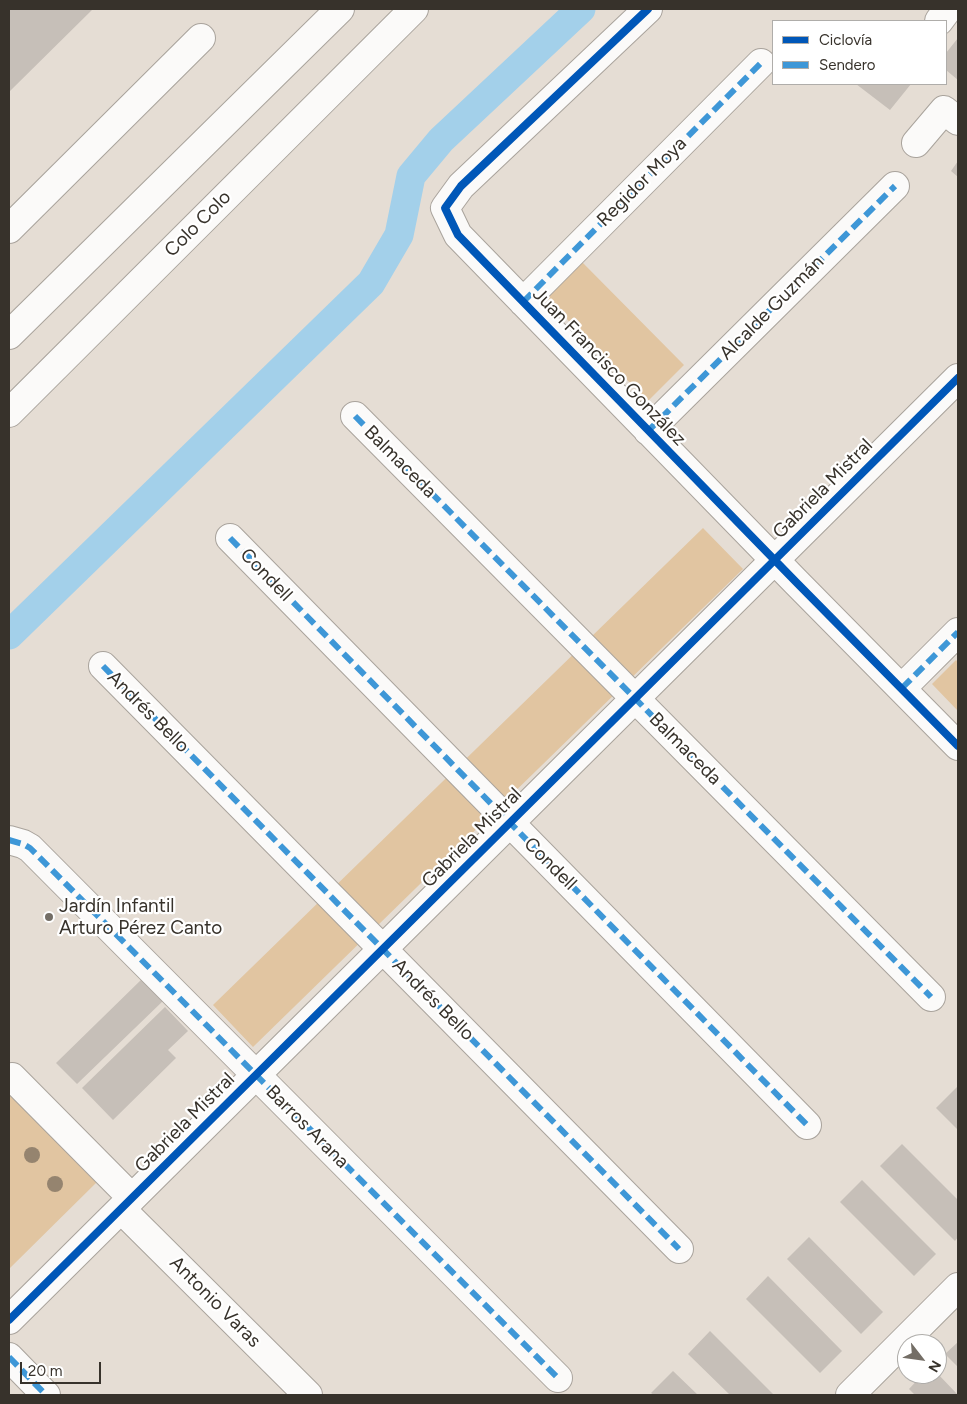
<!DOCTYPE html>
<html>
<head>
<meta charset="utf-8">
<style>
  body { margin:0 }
  #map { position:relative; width:967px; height:1404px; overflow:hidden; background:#e5ddd4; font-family:Figtree,sans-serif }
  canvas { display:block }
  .frame { position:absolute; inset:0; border:10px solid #37322b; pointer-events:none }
  .legend { position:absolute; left:772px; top:20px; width:175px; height:65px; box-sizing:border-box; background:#fff; border:1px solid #afadaa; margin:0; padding:6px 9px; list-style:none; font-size:15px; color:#37322b }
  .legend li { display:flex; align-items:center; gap:10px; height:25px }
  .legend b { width:25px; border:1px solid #afadaa }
  .north { position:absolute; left:897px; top:1334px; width:50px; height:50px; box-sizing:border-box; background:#fff; border:1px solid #afadaa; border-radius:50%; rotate:120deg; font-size:14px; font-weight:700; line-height:20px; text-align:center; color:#37322b }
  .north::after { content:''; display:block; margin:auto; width:18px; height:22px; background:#746e66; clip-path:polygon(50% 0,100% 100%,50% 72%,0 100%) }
  .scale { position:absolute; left:20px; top:1362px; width:81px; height:22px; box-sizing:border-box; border:2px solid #37322b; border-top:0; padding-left:6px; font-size:15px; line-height:18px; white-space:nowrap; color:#37322b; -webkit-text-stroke:4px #fff; paint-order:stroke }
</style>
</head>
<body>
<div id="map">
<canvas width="967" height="1404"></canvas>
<div class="frame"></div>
<ul class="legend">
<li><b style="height:6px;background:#0057b8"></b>Ciclovía</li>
<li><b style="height:6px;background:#3e97d7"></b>Sendero</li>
</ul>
<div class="north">N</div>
<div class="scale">20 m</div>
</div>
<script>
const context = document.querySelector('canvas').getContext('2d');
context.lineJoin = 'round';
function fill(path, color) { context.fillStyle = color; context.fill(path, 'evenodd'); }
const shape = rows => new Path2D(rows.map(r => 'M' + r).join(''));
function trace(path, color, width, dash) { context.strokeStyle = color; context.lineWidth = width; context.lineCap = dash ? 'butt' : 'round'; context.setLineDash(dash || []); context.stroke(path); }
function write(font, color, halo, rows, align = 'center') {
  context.font = font + ' Figtree,sans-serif'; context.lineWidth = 4.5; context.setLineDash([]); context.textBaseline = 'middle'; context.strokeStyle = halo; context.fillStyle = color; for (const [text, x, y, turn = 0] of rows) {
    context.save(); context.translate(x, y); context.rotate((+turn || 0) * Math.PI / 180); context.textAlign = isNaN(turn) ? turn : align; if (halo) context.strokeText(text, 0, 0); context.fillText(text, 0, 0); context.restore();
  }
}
const green = shape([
  [582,262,684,365,648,401,546,298],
  [703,528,743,569,253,1047,213,1005],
  [956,660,958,662,958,711,932,684],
  [9,1089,98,1181,9,1269]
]);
const canal = shape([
  [9,635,371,283,399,235,411,176,441,140,581,9]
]);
const building = shape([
  [9,9,93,9,9,92],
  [958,38,958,80,946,70,946,53],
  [856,84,911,84,890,110],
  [958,161,958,177,951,171],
  [143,978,164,1000,77,1084,56,1063],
  [165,1007,188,1031,168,1050,176,1058,113,1120,82,1088],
  [958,1086,958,1130,936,1108],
  [902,1144,958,1200,958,1237,955,1241,880,1166],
  [862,1180,936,1254,914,1276,840,1202],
  [809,1237,883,1312,861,1334,787,1259],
  [768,1276,842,1351,820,1373,746,1299],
  [710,1331,774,1395,730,1395,688,1354],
  [958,1342,958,1367,945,1354],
  [673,1371,698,1395,654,1395,651,1393],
  [937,1373,958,1395,915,1395,909,1389,923,1374,937,1374]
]);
const minor = shape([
  [648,9,461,186,445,208,458,235,796,582,958,746],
  [939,21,948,9],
  [916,143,944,110,958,121],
  [9,229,201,38],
  [523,302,761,63],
  [9,335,340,9],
  [9,413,414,9],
  [355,416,931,997],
  [648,431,895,186],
  [230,538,807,1125],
  [103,666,679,1249],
  [902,688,958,632],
  [9,840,23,844,30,848,558,1378],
  [12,1077,132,1198],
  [121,1209,308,1395],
  [9,1320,958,378],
  [9,1357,46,1395],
  [850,1395,958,1287]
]);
const quiet = shape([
  [523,302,761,63],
  [355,416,931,997],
  [648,431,895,186],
  [230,538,807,1125],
  [103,666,679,1249],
  [902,688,958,632],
  [9,840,23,844,30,848,558,1378],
  [9,1357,46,1395]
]);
const cycleway = shape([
  [648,9,461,186,445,208,458,235,796,582,958,746],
  [9,1320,958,378]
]);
const trees = [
  [32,1155],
  [55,1184]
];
const markers = [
  [49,917,5,"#746e66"]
];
const streetNames = [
  ["Regidor Moya",642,182,-45],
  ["Colo Colo",198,224,-45],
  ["Alcalde Guzmán",772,308,-45],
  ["Juan Francisco González",609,367,46],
  ["Balmaceda",400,462,45],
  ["Gabriela Mistral",823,489,-45],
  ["Condell",266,575,46],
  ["Andrés Bello",148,712,45],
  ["Balmaceda",685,749,45],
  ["Gabriela Mistral",472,838,-45],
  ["Condell",550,864,45],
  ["Andrés Bello",433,1000,45],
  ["Gabriela Mistral",185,1123,-45],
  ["Barros Arana",307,1127,45],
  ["Antonio Varas",215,1302,45]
];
const poiNames = [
  ["Jardín Infantil",59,906],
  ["Arturo Pérez Canto",59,928]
];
fill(green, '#e1c5a1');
trace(canal, '#a3d0ea', 29);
fill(building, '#c6bfb8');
trace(minor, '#a9a39c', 30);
trace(minor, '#fbfaf9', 28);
trace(quiet, '#3e97d7', 6, [12, 6]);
trace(cycleway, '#0057b8', 8);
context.fillStyle = '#95846f';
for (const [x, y] of trees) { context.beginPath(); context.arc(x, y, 8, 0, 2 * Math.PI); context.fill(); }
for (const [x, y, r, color] of markers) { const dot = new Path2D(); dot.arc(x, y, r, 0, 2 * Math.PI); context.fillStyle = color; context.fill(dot); trace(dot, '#fff', 2); }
write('19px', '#37322b', '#fff', streetNames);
write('19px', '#37322b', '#fff', poiNames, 'left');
</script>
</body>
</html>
